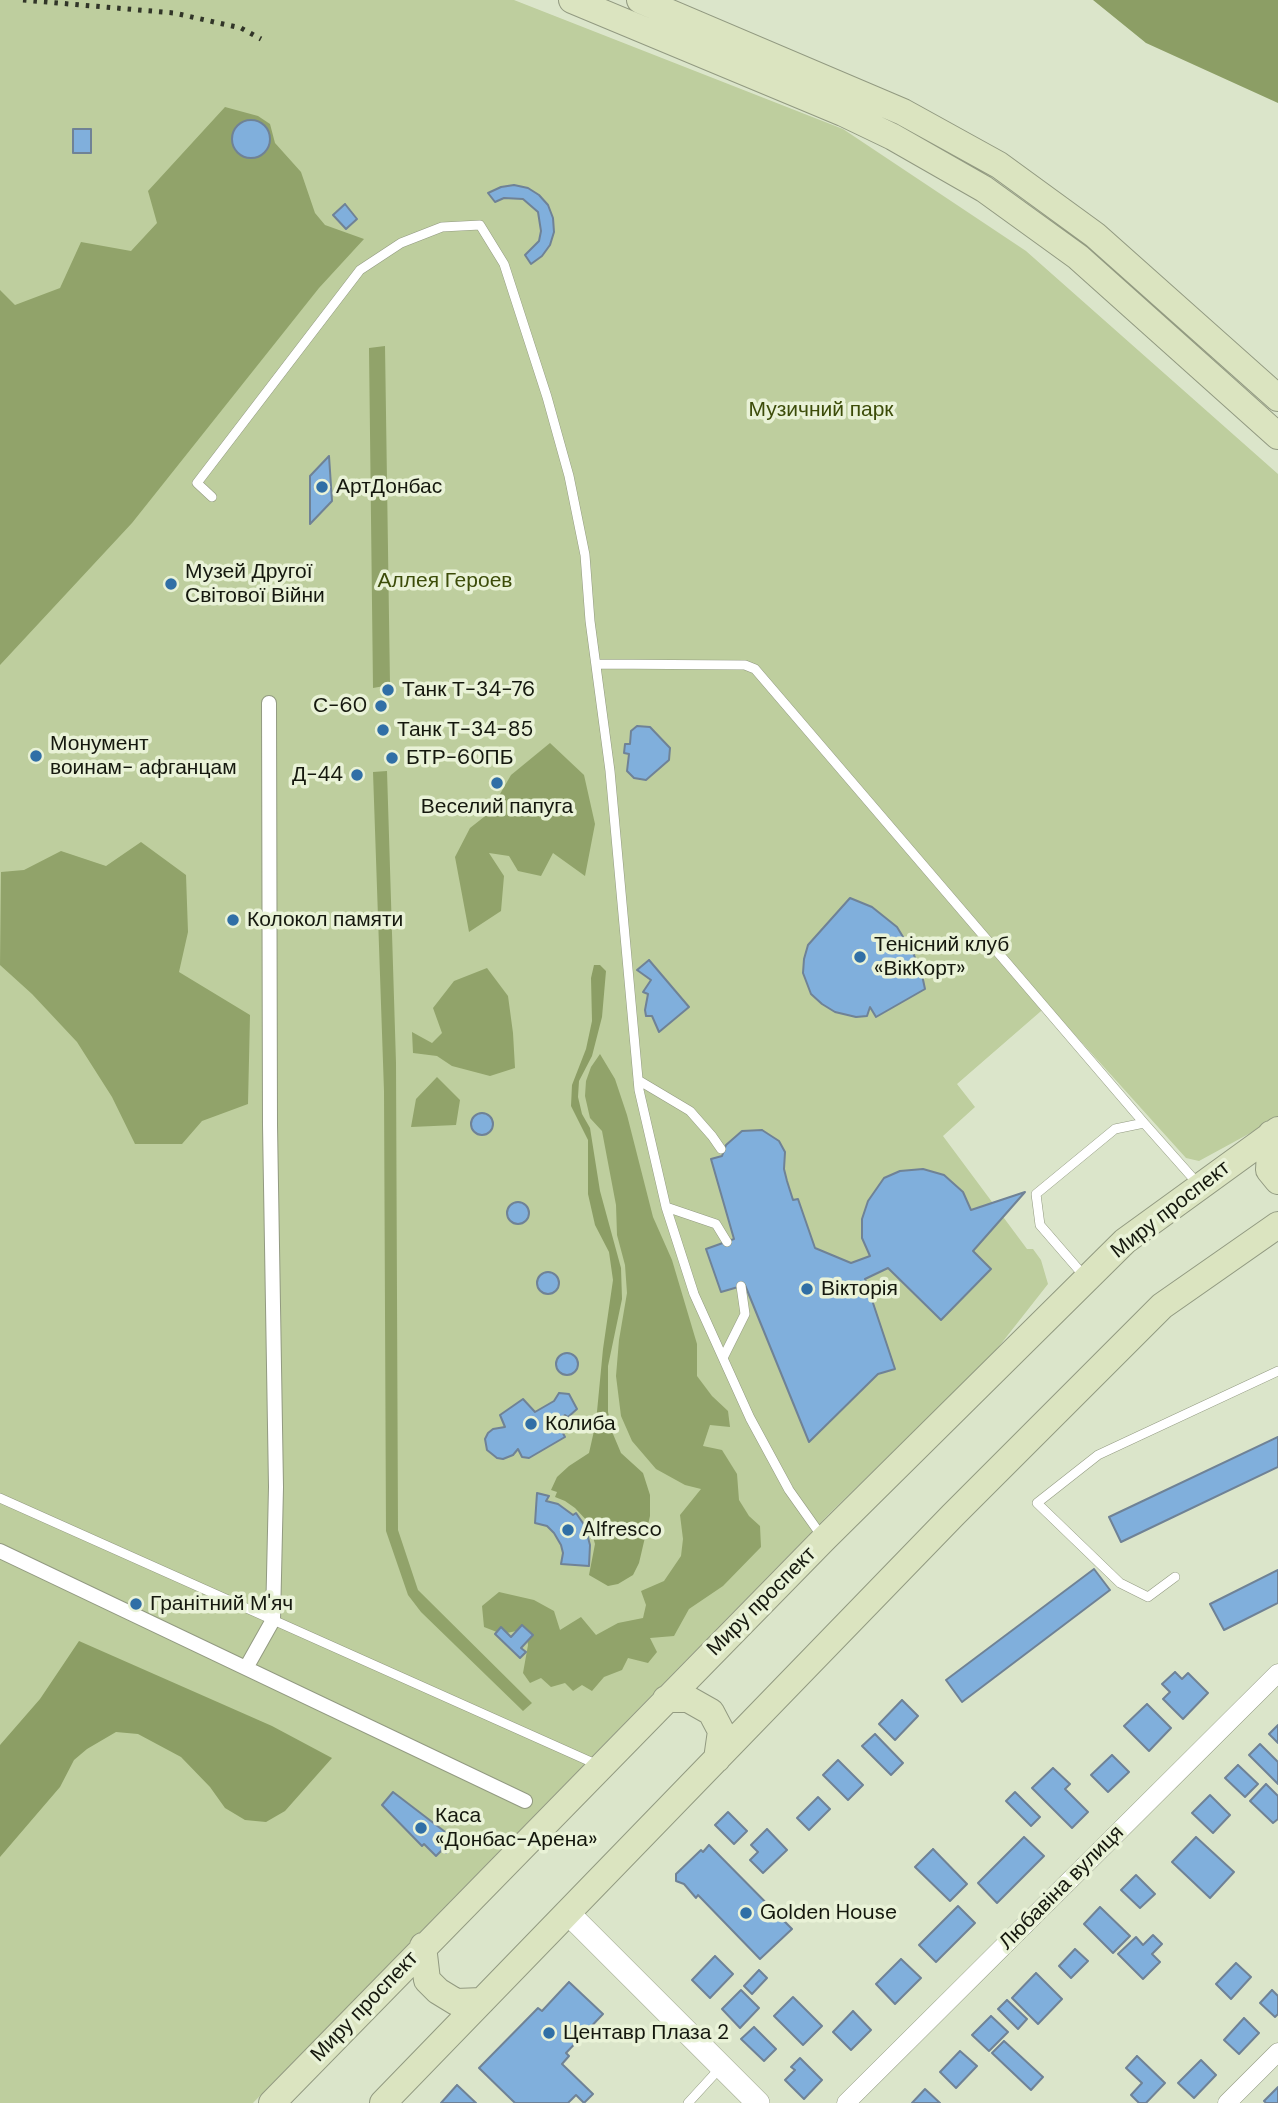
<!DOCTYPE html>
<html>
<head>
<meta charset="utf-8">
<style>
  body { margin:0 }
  canvas { display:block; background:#dbe5ca }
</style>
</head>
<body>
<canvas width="1278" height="2103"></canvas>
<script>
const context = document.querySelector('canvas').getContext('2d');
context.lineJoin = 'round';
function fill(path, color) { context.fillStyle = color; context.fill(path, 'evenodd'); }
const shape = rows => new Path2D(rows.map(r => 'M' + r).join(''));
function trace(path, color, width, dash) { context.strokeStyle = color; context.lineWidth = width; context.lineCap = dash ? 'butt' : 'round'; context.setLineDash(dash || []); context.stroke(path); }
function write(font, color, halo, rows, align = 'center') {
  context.font = font + ' "DM Sans",sans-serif'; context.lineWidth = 7; context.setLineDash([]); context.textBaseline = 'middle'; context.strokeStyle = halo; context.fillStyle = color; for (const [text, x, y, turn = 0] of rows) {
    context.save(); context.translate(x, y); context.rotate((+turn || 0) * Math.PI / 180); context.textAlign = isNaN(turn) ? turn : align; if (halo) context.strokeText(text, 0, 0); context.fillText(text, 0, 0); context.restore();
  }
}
const green = shape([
  [0,0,514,0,843,129,1026,251,1278,474,1278,1118,1199,1161,1186,1158,1048,1005,957,1084,975,1107,943,1136,1027,1249,1033,1249,1041,1260,1048,1284,993,1354,829,1514,253,2103,0,2103]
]);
const forest = shape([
  [225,107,258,116,270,124,275,143,301,172,315,213,325,225,364,239,319,288,132,523,0,665,0,290,15,305,60,288,81,242,131,251,157,223,148,191],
  [385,346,390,685,373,688,369,348],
  [550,743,584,775,595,824,585,876,553,853,541,876,518,871,509,856,489,853,504,876,501,911,469,932,455,857,470,828,489,813,511,775],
  [387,771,396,1063,398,1530,418,1590,532,1703,523,1711,421,1612,408,1595,386,1531,384,1091,373,772],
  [141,842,186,875,188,932,179,972,250,1015,248,1104,202,1121,182,1144,135,1144,112,1097,77,1042,32,994,0,965,1,872,24,870,61,851,106,866],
  [487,968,508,996,513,1033,515,1068,490,1076,452,1066,437,1056,413,1053,412,1032,432,1043,442,1033,433,1008,454,981],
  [600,1054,615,1079,627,1115,653,1217,672,1260,697,1344,697,1376,712,1396,728,1411,730,1427,710,1425,703,1446,722,1450,737,1474,739,1500,749,1516,760,1526,761,1547,723,1586,689,1609,674,1636,650,1638,657,1652,648,1663,628,1658,622,1670,604,1677,592,1691,582,1685,573,1691,565,1683,551,1687,541,1678,530,1683,523,1673,528,1645,526,1629,502,1634,484,1627,482,1606,499,1592,534,1600,554,1611,560,1630,581,1617,596,1635,618,1623,643,1618,646,1605,641,1591,664,1581,681,1556,683,1539,680,1515,701,1489,685,1485,656,1469,632,1441,621,1416,616,1376,619,1340,627,1293,625,1265,617,1235,616,1205,602,1131,590,1118,585,1096,586,1081,591,1067],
  [437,1077,460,1100,456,1125,411,1127,416,1099]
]);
const water = shape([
  [1093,0,1278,0,1278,103,1146,43],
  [594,965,600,965,606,971,602,1017,592,1056,579,1081,578,1097,582,1114,590,1128,600,1191,621,1268,622,1299,608,1366,608,1412,613,1434,621,1453,643,1473,650,1495,650,1516,639,1563,633,1575,618,1584,608,1586,589,1575,595,1544,589,1523,575,1508,565,1501,555,1497,557,1492,551,1490,557,1477,569,1466,589,1453,596,1422,603,1349,613,1280,609,1252,595,1225,588,1194,588,1140,571,1106,572,1085,586,1049,592,1021,591,978],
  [79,1641,272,1726,332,1758,285,1811,266,1822,245,1820,225,1808,210,1787,181,1757,138,1734,116,1732,87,1749,74,1760,60,1787,0,1857,0,1745,40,1699]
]);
const building = shape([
  '232 139a19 19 0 1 1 38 0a19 19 0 1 1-38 0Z',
  [73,129,91,129,91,153,73,153,73,129],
  [514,185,528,188,539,195,548,205,553,218,554,232,550,245,542,256,531,264,525,255,539,241,541,231,538,212,523,199,504,198,495,202,488,193,501,187,514,185],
  [345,204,357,219,346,229,333,215,345,204],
  [329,456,332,501,310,524,310,476,329,456],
  [637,726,650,727,670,748,669,760,646,780,634,778,627,771,629,754,624,753,625,744,630,744,631,731,637,726],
  [850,898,872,907,897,927,914,955,922,975,925,989,876,1017,870,1007,867,1016,856,1017,835,1012,822,1004,811,994,803,973,804,959,808,945,850,898],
  [649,960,689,1007,659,1032,652,1016,646,1016,645,1010,648,994,643,992,651,980,637,970,649,960],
  '471 1124a11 11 0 1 1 22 0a11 11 0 1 1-22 0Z',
  [762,1130,779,1141,785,1152,784,1169,787,1181,793,1200,798,1199,815,1248,851,1263,870,1256,862,1238,862,1219,868,1201,884,1178,900,1171,923,1169,944,1175,963,1192,971,1210,1025,1192,973,1251,991,1269,941,1320,888,1268,865,1279,895,1369,878,1374,809,1442,745,1285,721,1292,706,1249,734,1239,711,1159,722,1156,726,1145,742,1131,762,1130],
  '507 1213a11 11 0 1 1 22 0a11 11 0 1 1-22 0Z',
  '537 1283a11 11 0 1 1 22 0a11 11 0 1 1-22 0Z',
  '556 1364a11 11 0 1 1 22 0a11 11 0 1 1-22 0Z',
  [559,1393,569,1394,577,1409,568,1417,565,1415,557,1422,565,1437,529,1458,522,1457,518,1449,513,1455,503,1459,497,1458,487,1450,485,1439,488,1433,493,1429,505,1427,500,1415,523,1399,535,1412,554,1401,559,1393],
  [1278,1437,1278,1467,1121,1542,1109,1517,1278,1437],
  [537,1493,549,1496,546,1501,558,1504,573,1515,576,1513,585,1526,590,1545,589,1566,561,1564,563,1553,561,1545,554,1533,547,1526,535,1523,537,1493],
  [1094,1569,1110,1590,962,1702,946,1680,1094,1569],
  [1278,1570,1278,1603,1224,1630,1210,1604,1278,1570],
  [522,1625,533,1635,521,1648,526,1652,520,1658,495,1634,501,1627,511,1637,522,1625],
  [1175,1672,1182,1679,1188,1673,1208,1693,1183,1719,1163,1699,1170,1692,1162,1684,1175,1672],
  [902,1700,918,1716,895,1740,879,1724,902,1700],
  [1147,1704,1171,1728,1149,1751,1124,1726,1147,1704],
  [1278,1725,1278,1743,1269,1734,1278,1725],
  [875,1734,903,1763,891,1775,862,1746,875,1734],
  [1260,1744,1278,1762,1278,1784,1249,1755,1260,1744],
  [1112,1755,1129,1772,1108,1792,1091,1775,1112,1755],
  [838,1760,863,1785,848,1800,823,1775,838,1760],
  [1238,1765,1258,1784,1245,1797,1225,1778,1238,1765],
  [1053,1768,1070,1784,1065,1789,1088,1812,1072,1828,1032,1788,1053,1768],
  [1266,1784,1278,1796,1278,1819,1273,1823,1250,1801,1266,1784],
  [393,1792,457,1841,446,1853,442,1850,436,1856,424,1844,422,1846,382,1805,393,1792],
  [1015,1792,1040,1817,1031,1826,1006,1801,1015,1792],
  [1210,1795,1230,1815,1213,1833,1192,1813,1210,1795],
  [818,1797,830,1809,809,1830,797,1818,818,1797],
  [728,1812,747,1831,734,1844,715,1825,728,1812],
  [767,1829,787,1850,763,1873,750,1860,758,1852,751,1845,767,1829],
  [1024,1837,1044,1856,997,1903,978,1883,1024,1837],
  [1196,1837,1234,1872,1210,1898,1172,1862,1196,1837],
  [709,1845,792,1929,760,1959,698,1895,696,1898,684,1884,676,1881,676,1874,701,1850,703,1852,709,1845],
  [933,1849,967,1884,950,1901,915,1867,933,1849],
  [1136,1875,1155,1894,1140,1908,1121,1890,1136,1875],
  [958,1906,975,1923,936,1962,919,1945,958,1906],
  [1100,1907,1130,1936,1113,1953,1084,1924,1100,1907],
  [1153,1935,1162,1944,1152,1954,1160,1962,1143,1979,1118,1954,1136,1937,1143,1945,1153,1935],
  [1075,1949,1088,1961,1071,1978,1059,1966,1075,1949],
  [715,1956,733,1974,710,1998,692,1980,715,1956],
  [901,1959,921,1978,895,2004,876,1984,901,1959],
  [1236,1963,1251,1977,1231,1999,1216,1984,1236,1963],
  [759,1970,767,1978,752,1994,744,1986,759,1970],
  [1036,1973,1062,1999,1038,2024,1012,1998,1036,1973],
  [569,1982,603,2014,566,2053,569,2056,562,2064,593,2094,584,2103,576,2095,568,2103,515,2103,479,2068,538,2008,542,2011,569,1982],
  [741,1990,759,2008,740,2028,722,2009,741,1990],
  [1272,1990,1278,1996,1278,2014,1275,2017,1260,2003,1272,1990],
  [793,1997,822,2026,803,2045,774,2016,793,1997],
  [1007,2000,1027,2019,1018,2029,998,2009,1007,2000],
  [853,2011,871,2030,851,2050,833,2032,853,2011],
  [991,2016,1008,2032,989,2051,972,2035,991,2016],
  [1244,2018,1259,2033,1239,2054,1224,2040,1244,2018],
  [754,2027,776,2049,764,2061,741,2039,754,2027],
  [1004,2041,1043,2077,1031,2090,992,2053,1004,2041],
  [960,2051,977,2066,956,2088,940,2072,960,2051],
  [1137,2056,1165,2083,1146,2103,1139,2103,1131,2095,1142,2083,1126,2068,1137,2056],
  [800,2058,822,2080,804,2099,785,2080,795,2070,791,2067,800,2058],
  [1201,2060,1216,2075,1194,2098,1178,2083,1201,2060],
  [457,2085,476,2103,441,2103,457,2085],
  [1278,2087,1278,2103,1266,2103,1264,2101,1278,2087],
  [925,2089,940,2103,912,2103,925,2089]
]);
const service = shape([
  [212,497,197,483,360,270,401,243,442,227,480,225,504,264,547,397,569,476,585,555,590,621,610,771,639,1090,666,1207,694,1294,750,1418,789,1490,823,1538],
  [596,664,745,665,755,669,1144,1123],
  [638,1080,690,1111,712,1136,721,1149],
  [666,1207,716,1224,727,1242],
  [1085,1277,1040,1225,1036,1194,1115,1129,1144,1123,1199,1185],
  [724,1356,745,1314,741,1286],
  [0,1498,598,1765],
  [1175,1577,1148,1597,1120,1583,1037,1503,1098,1455,1278,1371],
  [688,2103,720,2068]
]);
const pedestrian = shape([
  [0,1551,525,1801],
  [246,1668,273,1620,276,1487,270,1125,269,703]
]);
const minor = shape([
  [846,2103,1278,1673],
  [1227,2103,1278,2052]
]);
const tertiary = shape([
  [567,1912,758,2103]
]);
const secondary = shape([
  [572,0,843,113,893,137,984,189,1078,257,1278,436],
  [640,0,903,112,999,165,1095,235,1278,398],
  [1271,1134,1269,1170,1278,1181],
  [666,1699,688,1699,711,1712,721,1731,717,1759],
  [423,1946,427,1980,438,1991,456,2002,482,2001],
  [272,2103,824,1539,1125,1241,1278,1130],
  [383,2103,953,1515,1162,1306,1278,1225]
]);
const rail = shape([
  [23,0,174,13,241,28,261,39]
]);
const markers = [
  [322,487,7,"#306fa6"],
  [171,584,7,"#306fa6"],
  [388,690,7,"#306fa6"],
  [381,706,7,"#306fa6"],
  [383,730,7,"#306fa6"],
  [36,756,7,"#306fa6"],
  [392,758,7,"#306fa6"],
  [357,775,7,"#306fa6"],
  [497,783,7,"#306fa6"],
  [233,920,7,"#306fa6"],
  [860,957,7,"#306fa6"],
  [807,1289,7,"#306fa6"],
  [531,1424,7,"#306fa6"],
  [568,1530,7,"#306fa6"],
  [136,1604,7,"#306fa6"],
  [421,1828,7,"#306fa6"],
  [746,1913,7,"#306fa6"],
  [549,2033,7,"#306fa6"]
];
const parkNames = [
  ["Музичний парк",821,410],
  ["Аллея Героев",445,581]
];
const poiNames = [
  ["АртДонбас",336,487],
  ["Музей Другої",185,572],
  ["Світової Війни",185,596],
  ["Танк Т-34-76",402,690],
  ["С-60",367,706,"right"],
  ["Танк Т-34-85",397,730],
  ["Монумент",50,744],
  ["воинам- афганцам",50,768],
  ["БТР-60ПБ",406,758],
  ["Д-44",343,775,"right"],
  ["Веселий папуга",497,807,"center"],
  ["Колокол памяти",247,920],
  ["Тенісний клуб",874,945],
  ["«ВікКорт»",874,969],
  ["Вікторія",821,1289],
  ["Колиба",545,1424],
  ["Alfresco",582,1530],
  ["Гранітний М'яч",150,1604],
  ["Каса",435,1816],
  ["«Донбас-Арена»",435,1840],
  ["Golden House",760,1913],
  ["Центавр Плаза 2",563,2033]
];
const streetNames = [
  ["Миру проспект",1171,1210,-38],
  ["Миру проспект",762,1602,-45],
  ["Любавіна вулиця",1062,1888,-45],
  ["Миру проспект",365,2007,-46]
];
fill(green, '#bece9e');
fill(forest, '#91a36a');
fill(water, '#8c9e65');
fill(building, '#80afdc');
trace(building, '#6f8296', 2);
trace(service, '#929a81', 10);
trace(pedestrian, '#929a81', 16);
trace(minor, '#929a81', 19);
trace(tertiary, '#929a81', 24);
trace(secondary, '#929a81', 28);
trace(service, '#fff', 9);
trace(pedestrian, '#fff', 14);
trace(minor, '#fff', 18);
trace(tertiary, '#fff', 23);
trace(secondary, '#dbe4c0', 26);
trace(rail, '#313528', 5, [3.5, 7]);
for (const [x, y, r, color] of markers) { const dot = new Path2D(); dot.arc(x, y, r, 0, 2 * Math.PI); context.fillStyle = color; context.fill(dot); trace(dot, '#e9f2d7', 2.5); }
write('21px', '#3c4c09', '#e9f2d7', parkNames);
write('21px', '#15180e', '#e9f2d7', poiNames, 'left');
write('21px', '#15180e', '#e9f2d7', streetNames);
</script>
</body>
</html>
